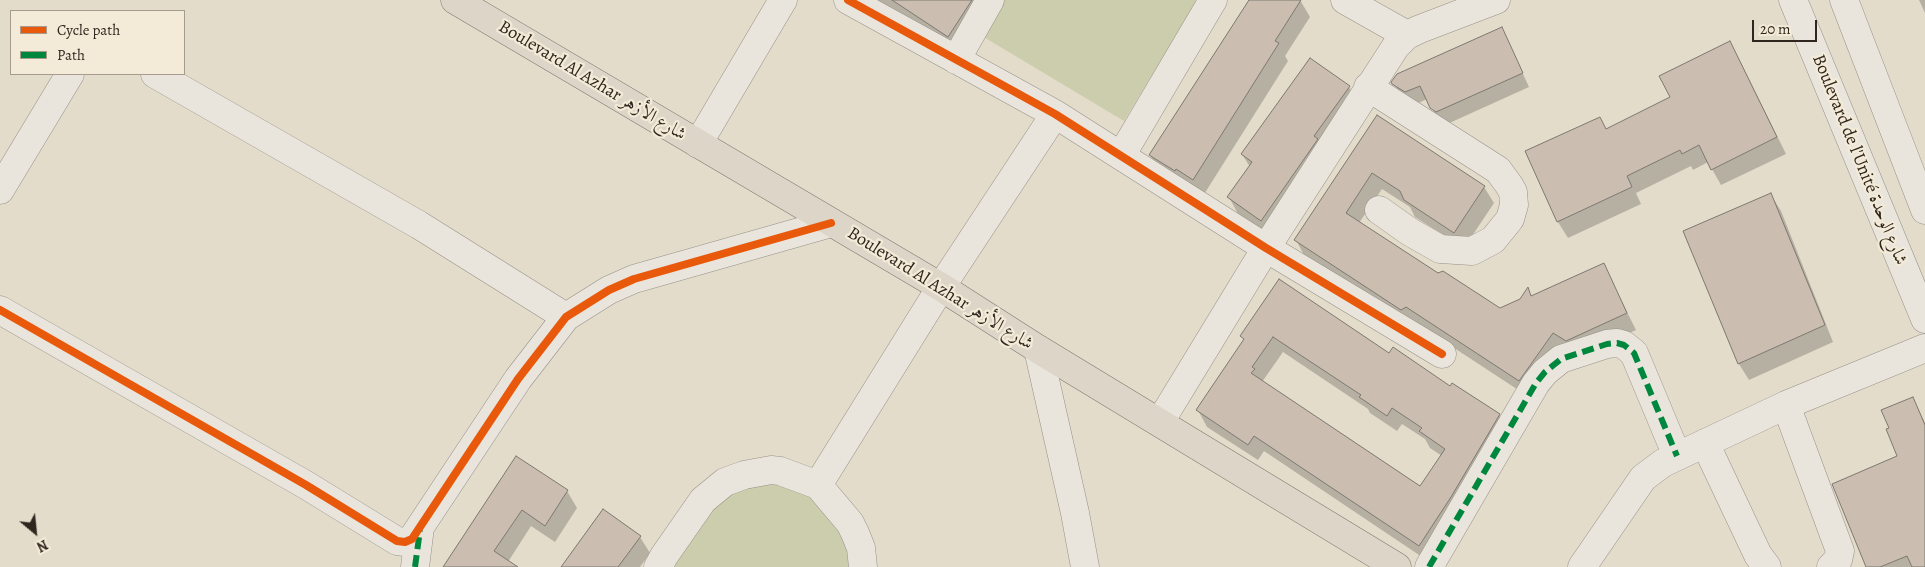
<!DOCTYPE html>
<html>
<head>
<meta charset="utf-8">
<style>
  body { margin:0 }
  #map { position:relative; width:1925px; height:567px; overflow:hidden; background:#e3dccb; font-family:Alegreya,serif }
  canvas { display:block }
  .legend { position:absolute; left:10px; top:10px; width:175px; height:65px; box-sizing:border-box; background:#f3ead7; border:1px solid #a59c8d; margin:0; padding:6px 9px; list-style:none; font-size:15px; color:#30261f }
  .legend li { display:flex; align-items:center; gap:10px; height:25px }
  .legend b { width:25px; border:1px solid #a59c8d }
  .north { position:absolute; left:10px; top:507px; width:50px; height:50px; -webkit-text-stroke:4px #f3ead7; paint-order:stroke; rotate:152deg; font-size:14px; font-weight:700; line-height:20px; text-align:center; color:#30261f }
  .north::after { content:''; display:block; margin:auto; width:18px; height:22px; background:#30261f; clip-path:polygon(50% 0,100% 100%,50% 72%,0 100%) }
  .scale { position:absolute; left:1752px; top:20px; width:65px; height:22px; box-sizing:border-box; border:2px solid #30261f; border-top:0; padding-left:6px; font-size:15px; line-height:18px; white-space:nowrap; color:#30261f; -webkit-text-stroke:4px #f3ead7; paint-order:stroke }
</style>
</head>
<body>
<div id="map">
<canvas width="1925" height="567"></canvas>
<ul class="legend">
<li><b style="height:6px;background:#e8590c"></b>Cycle path</li>
<li><b style="height:6px;background:#00873e"></b>Path</li>
</ul>
<div class="north">N</div>
<div class="scale">20 m</div>
</div>
<script>
const context = document.querySelector('canvas').getContext('2d');
context.lineJoin = 'round';
function fill(path, color) { context.fillStyle = color; context.fill(path, 'evenodd'); }
const shape = rows => new Path2D(rows.map(r => 'M' + r).join(''));
function trace(path, color, width, dash) { context.strokeStyle = color; context.lineWidth = width; context.lineCap = dash ? 'butt' : 'round'; context.setLineDash(dash || []); context.stroke(path); }
function write(font, color, halo, rows, align = 'center') {
  context.font = font + ' Alegreya,Amiri,serif'; context.lineWidth = 4.5; context.setLineDash([]); context.textBaseline = 'middle'; context.strokeStyle = halo; context.fillStyle = color; for (const [text, x, y, turn = 0] of rows) {
    context.save(); context.translate(x, y); context.rotate((+turn || 0) * Math.PI / 180); context.textAlign = isNaN(turn) ? turn : align; if (halo) context.strokeText(text, 0, 0); context.fillText(text, 0, 0); context.restore();
  }
}
const green = shape([
  [1004,0,1198,0,1124,121,982,36],
  [733,480,823,483,860,567,655,567]
]);
const shadow = shape([
  [869,0,992,0,958,52],
  [1251,0,1300,0,1310,17,1285,56,1288,61,1203,196,1160,172,1150,155],
  [1919,0,1925,0,1925,13],
  [1502,29,1529,87,1445,125,1439,121,1427,99,1414,105,1401,95,1393,82],
  [1739,59,1786,154,1721,185,1708,162,1693,170,1691,166,1636,193,1641,204,1568,238,1558,222,1526,152,1606,130,1671,98],
  [1349,87,1359,104,1271,237,1238,214,1229,197,1250,167,1242,154],
  [1377,117,1484,187,1494,203,1464,248,1415,217,1410,207,1382,189,1359,223,1438,274,1500,310,1521,300,1527,290,1532,297,1603,264,1636,330,1576,357,1529,397,1416,323,1305,257,1296,240],
  [1771,195,1781,211,1833,342,1749,380,1739,364,1684,232],
  [1279,280,1389,354,1499,415,1508,431,1428,561,1264,451,1258,460,1207,427,1198,410,1245,341,1242,336],
  [1283,352,1368,409,1370,413,1397,431,1402,424,1425,439,1430,448,1442,456,1420,488,1262,382],
  [1913,398,1925,423,1925,567,1867,567,1899,457],
  [517,458,567,491,577,508,555,542,531,526,508,562,516,567,445,567],
  [640,537,650,553,640,567,562,567]
]);
const building = shape([
  [892,0,972,0,948,37,892,0],
  [1249,0,1301,0,1275,41,1279,43,1193,180,1176,169,1175,171,1149,155,1249,0],
  [1502,27,1523,73,1436,112,1430,108,1420,86,1405,92,1392,84,1391,82,1397,74,1502,27],
  [1730,41,1777,137,1711,170,1699,145,1682,154,1680,150,1627,176,1632,187,1557,222,1525,151,1600,117,1606,129,1670,97,1659,76,1730,41],
  [1310,58,1350,86,1314,136,1318,139,1261,221,1227,197,1252,162,1241,154,1310,58],
  [1377,115,1485,186,1454,233,1404,200,1400,191,1372,173,1346,213,1438,273,1443,271,1500,308,1520,299,1528,287,1531,296,1604,263,1627,313,1566,341,1553,333,1519,381,1406,307,1401,310,1294,240,1377,115],
  [1771,193,1825,325,1738,364,1683,231,1771,193],
  [1279,279,1389,353,1393,347,1450,386,1452,383,1500,414,1451,497,1419,546,1254,436,1248,445,1196,410,1244,339,1240,336,1279,279],
  [1273,337,1361,395,1359,397,1387,416,1392,408,1422,428,1419,431,1445,449,1420,486,1251,373,1255,369,1252,367,1273,337],
  [1913,397,1925,425,1925,567,1912,567,1907,556,1880,567,1866,567,1832,484,1897,456,1886,429,1889,428,1881,410,1913,397],
  [516,456,568,490,545,526,522,510,494,551,518,567,443,567,516,456],
  [603,509,641,536,618,567,561,567,603,509]
]);
const minor = shape([
  [848,0,1055,114,1266,248,1442,354],
  [1345,0,1407,35],
  [1793,0,1925,319],
  [1844,0,1925,210],
  [956,60,990,0],
  [155,74,419,225,566,317],
  [1368,87,1498,170,1509,185,1513,192,1514,205,1510,219,1493,240,1472,251,1440,249,1410,232,1379,210],
  [698,144,783,0],
  [1121,156,1213,0],
  [0,190,70,74],
  [0,310,306,485,397,541,405,542,412,539,518,379,566,317,609,290,634,279,831,223],
  [1038,349,1075,513,1085,567],
  [1786,405,1840,551,1838,560,1831,567],
  [1160,422,1266,248,1396,46,1407,35,1420,29,1496,0],
  [1705,443,1758,555,1767,567],
  [818,485,941,287,1055,114],
  [415,567,420,527],
  [658,567,664,556,703,500,725,482,744,475,771,470,780,471,818,485,850,523,855,533,861,548,863,567],
  [1429,567,1536,383,1545,372,1561,359,1607,344,1617,343,1624,345,1634,353,1677,456],
  [1582,567,1643,478,1663,463,1786,405,1925,348]
]);
const major = shape([
  [455,0,941,287,1038,349,1397,567]
]);
const quiet = shape([
  [415,567,420,530],
  [1429,567,1536,383,1545,372,1561,359,1607,344,1617,343,1624,345,1634,353,1677,456]
]);
const cycleway = shape([
  [848,0,1055,114,1266,248,1442,354],
  [0,310,306,485,397,541,405,542,412,539,518,379,566,317,609,290,634,279,831,223]
]);
const streetNames = [
  ["Boulevard Al Azhar شارع الأزهر",592,81,31],
  ["Boulevard de l'Unité شارع الوحدة",1859,160,68],
  ["Boulevard Al Azhar شارع الأزهر",940,289,32]
];
fill(green, '#cccdac');
fill(shadow, '#0003');
fill(building, '#cbbdb0');
trace(building, '#7d7870', 1);
trace(minor, '#979187', 29);
trace(major, '#7d7870', 29);
trace(minor, '#e9e5dd', 28);
trace(major, '#dcd5c8', 28);
trace(quiet, '#00873e', 6, [12, 6]);
trace(cycleway, '#e8590c', 8);
write('18px', '#30261f', '#f3ead7', streetNames);
</script>
</body>
</html>
